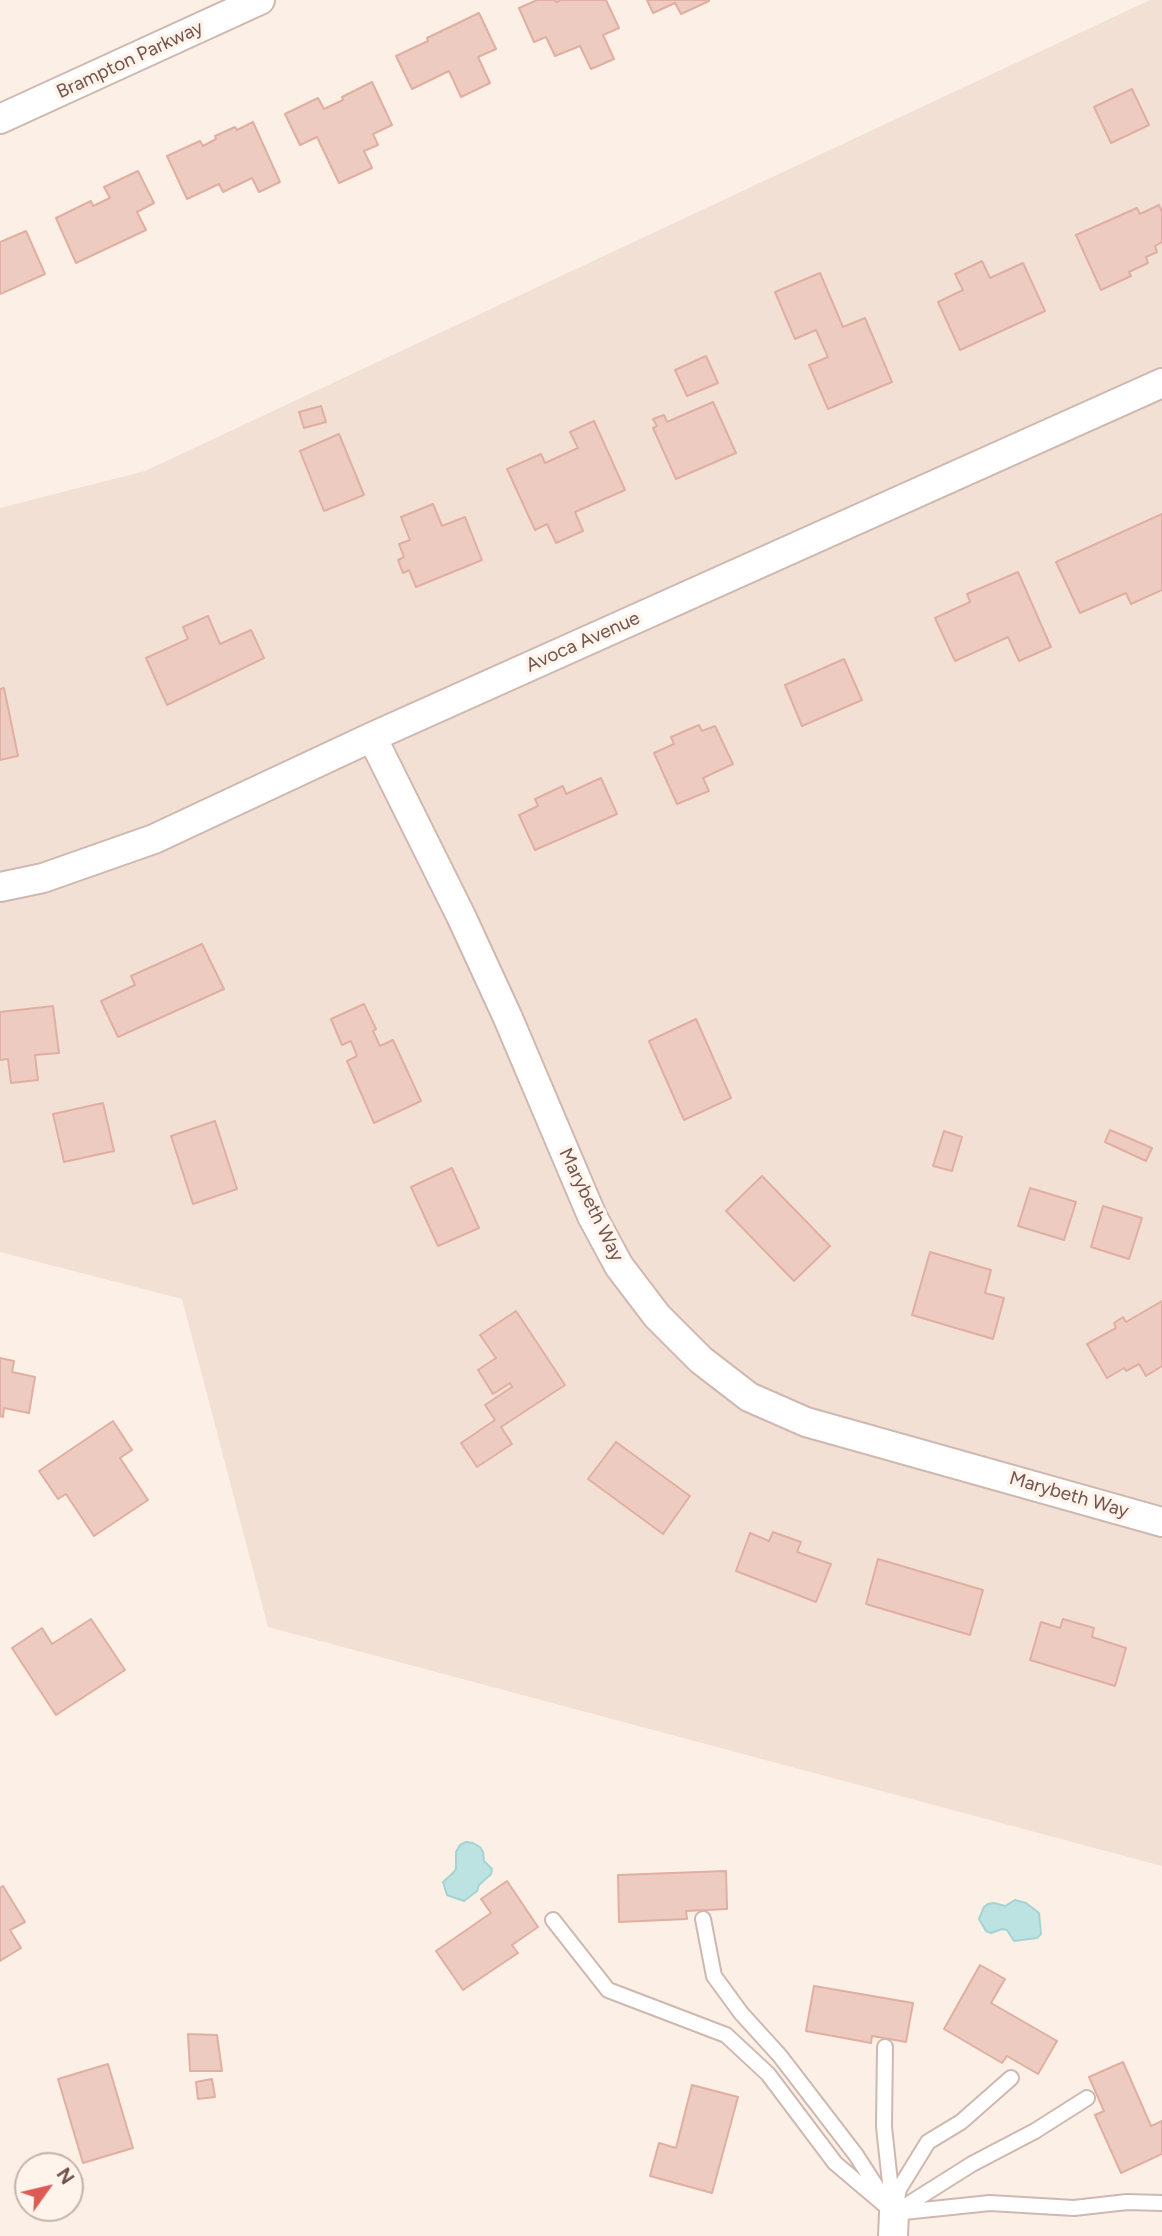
<!DOCTYPE html>
<html>
<head>
<meta charset="utf-8">
<style>
  body { margin:0 }
  #map { position:relative; width:1162px; height:2236px; overflow:hidden; background:#fbefe6; font-family:Figtree,sans-serif }
  canvas { display:block }
  .north { position:absolute; left:14px; top:2152px; width:70px; height:70px; box-sizing:border-box; background:#fef4ec; border:2px solid #c6b4ac; border-radius:50%; rotate:56deg; font-size:19px; font-weight:700; line-height:28px; text-align:center; color:#73544d }
  .north::after { content:''; display:block; margin:auto; width:24px; height:32px; background:#dd5b54; clip-path:polygon(50% 0,100% 100%,50% 72%,0 100%) }
</style>
</head>
<body>
<div id="map">
<canvas width="1162" height="2236"></canvas>
<div class="north">N</div>
</div>
<script>
const context = document.querySelector('canvas').getContext('2d');
context.lineJoin = 'round';
function fill(path, color) { context.fillStyle = color; context.fill(path, 'evenodd'); }
const shape = rows => new Path2D(rows.map(r => 'M' + r).join(''));
function trace(path, color, width, dash) { context.strokeStyle = color; context.lineWidth = width; context.lineCap = dash ? 'butt' : 'round'; context.setLineDash(dash || []); context.stroke(path); }
function write(font, color, halo, rows, align = 'center') {
  context.font = font + ' Figtree,sans-serif'; context.lineWidth = 7; context.setLineDash([]); context.textBaseline = 'middle'; context.strokeStyle = halo; context.fillStyle = color; for (const [text, x, y, turn = 0] of rows) {
    context.save(); context.translate(x, y); context.rotate((+turn || 0) * Math.PI / 180); context.textAlign = isNaN(turn) ? turn : align; if (halo) context.strokeText(text, 0, 0); context.fillText(text, 0, 0); context.restore();
  }
}
const residential = shape([
  [1150,0,1162,0,1162,1866,268,1627,182,1299,0,1252,0,508,145,471]
]);
const water = shape([
  [466,1842,473,1843,480,1847,483,1852,484,1861,492,1869,491,1874,479,1885,477,1891,464,1901,447,1895,443,1882,453,1873,456,1869,456,1852,460,1845,466,1842],
  [1015,1900,1026,1903,1039,1913,1041,1934,1037,1938,1014,1941,1007,1930,1002,1929,991,1933,986,1931,979,1919,984,1907,988,1904,994,1903,1005,1906,1015,1900]
]);
const building = shape([
  [537,0,555,0,556,2,561,0,606,0,619,28,603,35,614,59,591,69,580,46,555,56,546,37,534,42,519,8,537,0],
  [647,0,709,0,709,1,681,14,675,3,653,13,647,0],
  [479,13,496,49,478,57,490,83,461,97,449,71,412,89,396,56,428,41,427,38,479,13],
  [372,82,392,125,373,134,378,145,364,151,372,168,339,183,317,137,300,145,285,114,318,98,324,109,343,100,342,97,372,82],
  [1132,89,1149,125,1111,143,1094,107,1132,89],
  [253,122,280,182,259,192,252,178,223,192,219,184,187,199,167,156,200,141,203,146,216,139,215,136,235,127,237,130,253,122],
  [138,171,154,203,137,212,146,230,76,263,56,218,91,201,93,206,110,198,104,187,138,171],
  [1159,205,1162,212,1162,242,1155,246,1157,252,1146,257,1148,263,1129,272,1131,276,1101,290,1076,235,1137,208,1140,214,1159,205],
  [26,231,45,274,0,294,0,242,26,231],
  [982,261,990,278,1023,263,1045,311,960,350,938,302,963,290,955,274,982,261],
  [820,273,843,327,865,318,892,382,828,409,809,365,828,357,816,330,795,339,775,292,820,273],
  [706,356,718,383,687,396,675,370,706,356],
  [713,402,736,453,676,479,653,428,657,426,653,419,664,415,667,422,713,402],
  [321,406,326,422,304,428,299,412,321,406],
  [594,421,625,490,575,512,583,531,556,543,547,524,535,530,507,469,541,454,545,463,578,448,570,432,594,421],
  [339,434,364,495,324,511,300,451,339,434],
  [433,504,442,526,465,517,482,560,416,587,409,570,403,573,398,560,404,557,399,544,410,540,401,517,433,504],
  [1162,514,1162,590,1131,604,1126,593,1080,613,1056,562,1162,514],
  [1018,572,1051,647,1019,661,1008,637,955,661,935,618,970,602,967,594,1018,572],
  [208,616,220,644,251,630,264,658,167,705,146,658,188,639,183,627,208,616],
  [844,659,862,700,802,726,785,685,844,659],
  [4,688,18,756,0,760,0,689,4,688],
  [699,725,702,731,715,726,733,764,703,778,709,791,677,804,654,753,674,744,671,737,699,725],
  [601,778,617,814,535,850,519,815,538,806,535,799,563,786,566,794,601,778],
  [202,944,224,989,118,1037,101,1001,135,985,131,976,202,944],
  [364,1004,376,1029,373,1031,380,1046,393,1040,421,1101,374,1123,347,1061,357,1056,351,1041,342,1045,331,1019,364,1004],
  [53,1006,59,1053,35,1055,38,1080,11,1083,8,1059,0,1060,0,1012,53,1006],
  [696,1019,731,1098,684,1120,649,1041,696,1019],
  [103,1103,114,1151,64,1162,53,1114,103,1103],
  [215,1121,237,1189,193,1204,171,1136,215,1121],
  [1110,1130,1152,1148,1146,1161,1105,1142,1110,1130],
  [944,1131,962,1137,952,1171,933,1166,944,1131],
  [452,1168,479,1228,438,1246,411,1187,452,1168],
  [762,1176,830,1246,794,1281,726,1211,762,1176],
  [1030,1188,1076,1202,1064,1240,1018,1226,1030,1188],
  [1103,1206,1142,1218,1129,1259,1091,1247,1103,1206],
  [930,1252,991,1270,985,1293,1004,1298,993,1339,912,1315,930,1252],
  [1162,1301,1162,1366,1146,1376,1139,1364,1126,1371,1124,1368,1107,1378,1087,1344,1116,1328,1114,1323,1123,1317,1126,1322,1162,1301],
  [516,1311,565,1385,501,1427,512,1444,477,1467,461,1443,495,1420,485,1405,512,1387,510,1383,493,1394,478,1370,496,1358,480,1335,516,1311],
  [0,1358,14,1361,12,1372,35,1377,29,1413,4,1408,3,1417,0,1416,0,1358],
  [113,1421,132,1450,120,1458,148,1500,94,1536,66,1494,58,1499,39,1471,113,1421],
  [616,1442,690,1496,663,1534,588,1479,616,1442],
  [773,1532,801,1542,797,1552,831,1564,816,1602,736,1571,750,1533,769,1541,773,1532],
  [878,1559,983,1590,970,1635,866,1604,878,1559],
  [91,1619,125,1670,56,1715,12,1648,42,1628,52,1644,91,1619],
  [1063,1619,1094,1628,1092,1637,1126,1648,1115,1686,1030,1660,1041,1622,1060,1628,1063,1619],
  [726,1871,727,1909,686,1911,687,1919,619,1922,618,1875,726,1871],
  [507,1881,538,1927,512,1945,518,1953,463,1990,436,1951,491,1913,481,1899,507,1881],
  [3,1886,25,1922,10,1930,21,1948,0,1961,0,1888,3,1886],
  [980,1965,1005,1979,991,2003,1057,2041,1038,2074,1007,2056,1002,2063,944,2029,980,1965],
  [814,1986,913,2003,906,2042,872,2036,871,2043,806,2031,814,1986],
  [188,2034,217,2035,222,2071,190,2071,188,2034],
  [1123,2062,1151,2126,1162,2121,1162,2154,1121,2173,1095,2115,1104,2111,1089,2077,1123,2062],
  [108,2064,133,2148,83,2163,58,2079,108,2064],
  [212,2079,215,2097,198,2099,196,2082,212,2079],
  [692,2085,738,2097,712,2193,650,2176,659,2143,676,2148,692,2085]
]);
const service = shape([
  [703,1919,714,1976,741,2013,780,2056,856,2155,885,2200],
  [553,1920,608,1990,726,2035,768,2074,835,2163,894,2213,990,2203,1074,2208,1127,2202,1162,2203],
  [885,2047,884,2127,892,2201],
  [899,2210,972,2164,1035,2131,1087,2098],
  [894,2213,899,2189,928,2142,961,2122,1011,2078]
]);
const minor = shape([
  [0,119,260,0],
  [372,737,461,916,508,1018,592,1216,619,1266,657,1316,701,1360,749,1397,806,1422,1162,1522],
  [0,887,43,878,154,839,372,737,1162,383],
  [893,2236,894,2213]
]);
const streetNames = [
  ["Brampton Parkway",130,60,-25],
  ["Avoca Avenue",583,642,-24],
  ["Marybeth Way",591,1205,64],
  ["Marybeth Way",1069,1495,16]
];
fill(residential, '#f2e0d5');
fill(water, '#bce3e2');
trace(water, '#a3d4d4', 2);
fill(building, '#eecbc0');
trace(building, '#e0afa1', 2);
trace(service, '#ceb8b0', 18);
trace(minor, '#ceb8b0', 32);
trace(service, '#fff', 14);
trace(minor, '#fff', 28);
write('19px', '#73544d', '#fef4ec', streetNames);
</script>
</body>
</html>
